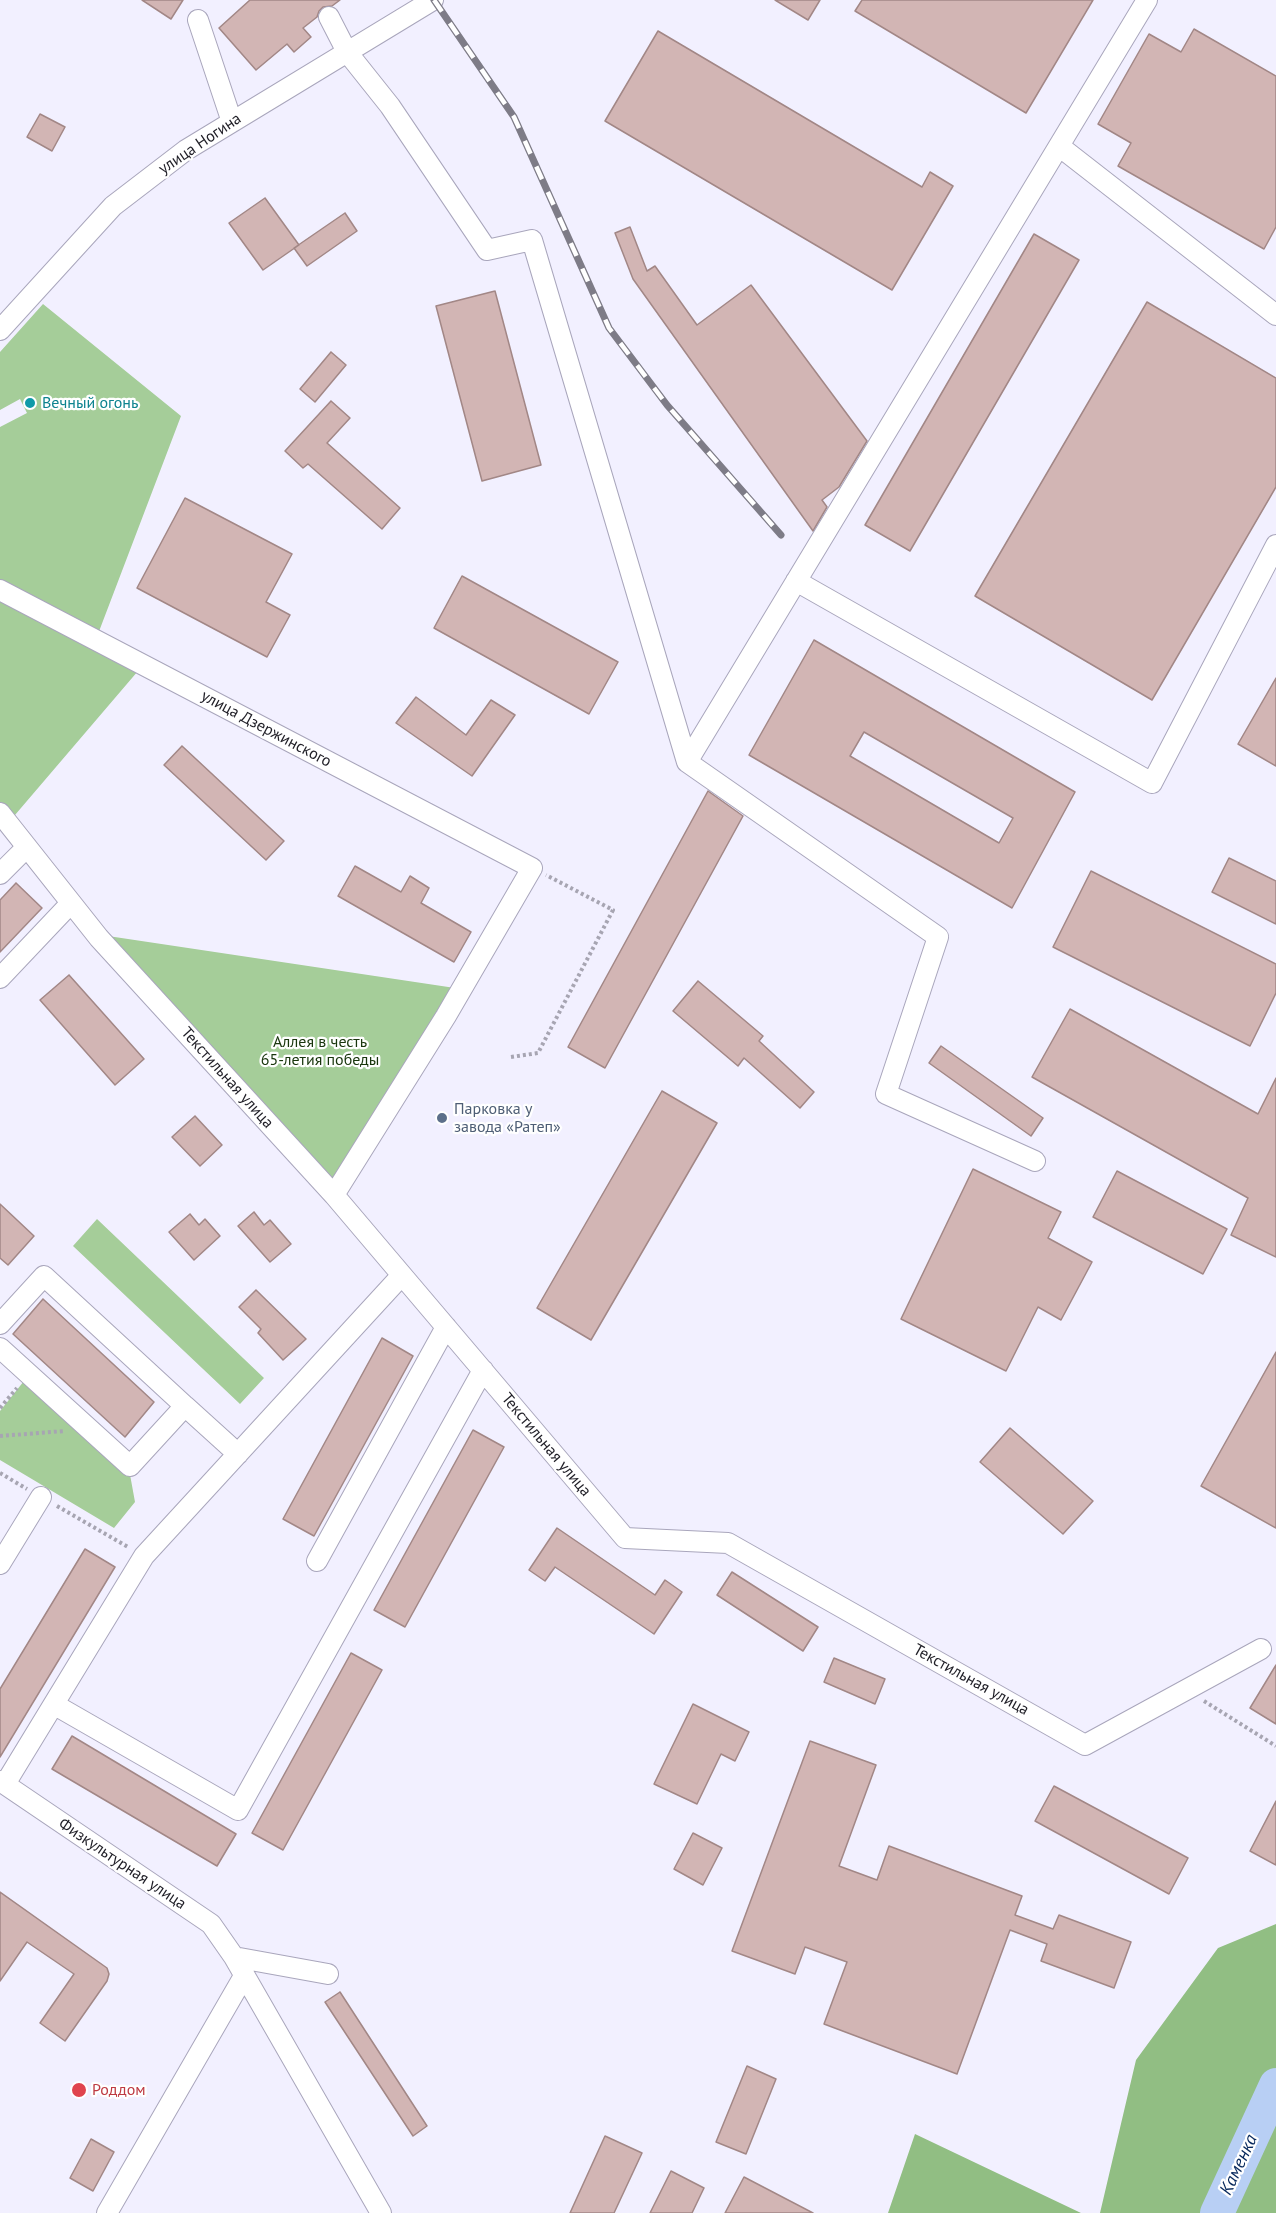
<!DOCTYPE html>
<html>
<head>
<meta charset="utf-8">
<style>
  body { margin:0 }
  canvas { display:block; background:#f2f0ff }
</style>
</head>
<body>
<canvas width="1276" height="2213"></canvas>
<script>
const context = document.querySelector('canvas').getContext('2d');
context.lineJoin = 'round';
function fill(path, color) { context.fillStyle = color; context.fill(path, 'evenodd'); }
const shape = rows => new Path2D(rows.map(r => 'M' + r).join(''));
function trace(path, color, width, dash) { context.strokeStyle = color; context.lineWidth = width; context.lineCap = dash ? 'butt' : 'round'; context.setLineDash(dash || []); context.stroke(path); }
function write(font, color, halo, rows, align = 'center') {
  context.font = font + ' "PT Sans",sans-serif'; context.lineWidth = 4.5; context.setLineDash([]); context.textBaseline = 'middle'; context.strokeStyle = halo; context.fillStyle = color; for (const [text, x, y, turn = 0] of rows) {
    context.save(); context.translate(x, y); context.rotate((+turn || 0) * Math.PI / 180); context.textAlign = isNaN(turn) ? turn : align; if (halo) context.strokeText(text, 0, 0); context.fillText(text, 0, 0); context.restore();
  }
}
const green = shape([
  [43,304,181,416,98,634,0,580,0,427,27,413,20,399,0,410,0,352],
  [0,597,138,671,9,822,0,808],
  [108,936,455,988,332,1187],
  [97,1219,264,1378,240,1404,73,1246],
  [28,1376,129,1469,135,1502,114,1528,0,1460,0,1411]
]);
const forest = shape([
  [1276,1924,1276,2213,1100,2213,1136,2060,1218,1948],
  [915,2134,1081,2213,888,2213]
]);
const river = shape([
  [1217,2213,1276,2085]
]);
const building = shape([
  [142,0,183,0,171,19,142,0],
  [250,0,340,0,332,6,323,7,319,11,317,17,303,28,311,37,294,52,287,44,256,70,219,28,250,0],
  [775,0,820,0,808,20,775,0],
  [862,0,1093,0,1026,113,855,11,862,0],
  [1194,29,1276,76,1276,227,1264,249,1118,166,1131,143,1098,124,1149,34,1181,52,1194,29],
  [658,31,922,187,930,172,953,186,892,290,605,121,658,31],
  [40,114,65,127,52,151,27,137,40,114],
  [265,198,299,245,263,270,229,223,265,198],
  [345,213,357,231,307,266,294,248,345,213],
  [630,227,647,271,655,266,697,325,751,285,867,441,839,487,822,500,827,507,813,531,633,279,615,233,630,227],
  [1034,234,1079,260,910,551,865,525,1034,234],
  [495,291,541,465,482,481,436,306,495,291],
  [1147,302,1276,378,1276,487,1152,700,975,596,1147,302],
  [331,352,346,365,315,402,300,389,331,352],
  [331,401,350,418,327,443,400,508,382,529,308,464,303,468,285,451,331,401],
  [185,498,292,554,266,602,290,615,267,657,137,588,185,498],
  [462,576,618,662,589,714,434,628,462,576],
  [814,640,1075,792,1012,908,749,755,814,640],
  [864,732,1013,818,999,843,850,756,864,732],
  [1276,678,1276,766,1238,744,1276,678],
  [416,697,466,735,491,700,515,715,472,776,396,723,416,697],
  [182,746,284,841,266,860,164,765,182,746],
  [708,791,743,816,605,1068,568,1047,708,791],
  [1229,858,1276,881,1276,924,1212,892,1229,858],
  [355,866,401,892,410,876,429,888,421,903,471,932,454,962,338,896,355,866],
  [1091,871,1276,964,1276,993,1250,1046,1053,947,1091,871],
  [16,883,42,908,0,952,0,900,16,883],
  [69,975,144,1059,115,1085,40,1000,69,975],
  [698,981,763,1036,759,1041,814,1092,800,1108,744,1058,738,1066,673,1011,698,981],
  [1070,1009,1258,1114,1276,1078,1276,1257,1231,1235,1248,1198,1032,1077,1070,1009],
  [941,1046,1043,1118,1031,1136,929,1063,941,1046],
  [662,1091,717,1123,591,1340,537,1308,662,1091],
  [195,1116,222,1145,200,1166,172,1137,195,1116],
  [973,1169,1061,1212,1048,1238,1092,1262,1061,1320,1038,1307,1006,1371,901,1319,973,1169],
  [1117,1171,1227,1229,1203,1274,1093,1217,1117,1171],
  [0,1204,34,1236,8,1265,0,1258,0,1204],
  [254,1212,264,1225,270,1220,291,1244,270,1262,238,1226,254,1212],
  [190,1214,199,1225,205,1219,220,1236,194,1260,169,1232,190,1214],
  [256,1290,306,1339,283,1360,258,1333,261,1329,239,1307,256,1290],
  [43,1299,154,1402,125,1437,13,1334,43,1299],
  [382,1338,413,1356,314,1536,283,1519,382,1338],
  [1276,1352,1276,1528,1201,1486,1276,1352],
  [1010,1428,1093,1501,1063,1534,980,1462,1010,1428],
  [473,1430,504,1447,405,1627,374,1610,473,1430],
  [557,1528,655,1595,665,1580,682,1592,654,1634,555,1567,545,1581,529,1570,557,1528],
  [85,1549,115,1567,0,1757,0,1689,85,1549],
  [732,1572,818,1627,803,1651,717,1595,732,1572],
  [351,1653,382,1670,283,1850,252,1833,351,1653],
  [834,1658,885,1679,875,1704,824,1682,834,1658],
  [1276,1665,1276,1724,1250,1708,1276,1665],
  [693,1704,749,1732,735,1761,721,1754,697,1804,654,1784,693,1704],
  [72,1736,236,1834,217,1866,52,1769,72,1736],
  [810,1741,876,1765,839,1866,877,1880,889,1846,1022,1896,1015,1915,1053,1929,1059,1915,1131,1942,1114,1988,1041,1961,1047,1944,1010,1930,957,2074,824,2024,847,1962,805,1947,795,1974,732,1951,810,1741],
  [1054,1786,1188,1858,1169,1894,1035,1821,1054,1786],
  [1276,1801,1276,1865,1250,1851,1276,1801],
  [693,1833,722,1848,703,1885,674,1869,693,1833],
  [0,1892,107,1968,109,1974,107,1981,65,2041,40,2023,74,1974,27,1942,0,1981,0,1892],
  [340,1992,427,2126,413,2136,325,2002,340,1992],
  [747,2066,776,2079,746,2154,716,2142,747,2066],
  [605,2136,642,2153,614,2213,570,2213,605,2136],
  [91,2139,114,2152,93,2191,70,2178,91,2139],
  [671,2171,704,2188,692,2213,650,2213,671,2171],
  [744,2177,813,2213,725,2213,744,2177]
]);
const path = shape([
  [511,1057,538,1053,613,910,546,875],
  [0,1408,17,1388],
  [0,1436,65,1431],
  [0,1473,27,1489],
  [57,1506,128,1547],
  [1204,1701,1276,1746]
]);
const minor = shape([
  [329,17,347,52,390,106,487,250,532,240,687,762,1147,0],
  [198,20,232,122],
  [1059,146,1276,315],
  [0,330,113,206,186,150,433,0],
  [796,581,1152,783,1276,545],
  [0,590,532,868,446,1016,334,1195],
  [687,762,938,937,886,1094,1035,1161],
  [0,813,99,938,334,1195,625,1538,728,1543,1085,1745,1261,1649],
  [0,874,27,847],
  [0,978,71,903],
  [0,1324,44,1276,185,1406,130,1466,0,1348],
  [185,1406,238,1454],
  [317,1561,446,1327],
  [0,1564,41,1497],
  [55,1705,238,1810,483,1370],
  [0,1781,211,1924,234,1957,381,2213],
  [5,1784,144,1556,402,1275],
  [234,1957,328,1974],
  [107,2213,244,1976]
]);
const rail = shape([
  [434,0,514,117,609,328,667,405,781,535]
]);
const markers = [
  [30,403,6,"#0f9aa8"],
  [442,1118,6,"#5c6f8a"],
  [79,2090,8,"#e0444e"]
];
const streetNames = [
  ["улица Ногина",200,144,-34],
  ["улица Дзержинского",266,729,28],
  ["Текстильная улица",227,1078,48],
  ["Текстильная улица",546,1445,50],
  ["Текстильная улица",971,1680,29],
  ["Физкультурная улица",122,1864,34]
];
const cultureNames = [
  ["Вечный огонь",42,403]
];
const parkNames = [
  ["Аллея в честь",320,1042],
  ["65-летия победы",320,1060]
];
const serviceNames = [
  ["Парковка у",454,1109],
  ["завода «Ратеп»",454,1127]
];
const healthNames = [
  ["Роддом",92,2090]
];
const waterNames = [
  ["Каменка",1239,2165,-65]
];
fill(green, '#a5cd99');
fill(forest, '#91be83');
trace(river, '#b8cff4', 34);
fill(building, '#d2b5b4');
trace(building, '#a28786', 1.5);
trace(minor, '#a9a6bc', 22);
trace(path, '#a7a5b2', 4, [3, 3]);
trace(minor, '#fff', 20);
trace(rail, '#7e7c87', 7);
trace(rail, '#fff', 4.5, [14]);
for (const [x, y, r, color] of markers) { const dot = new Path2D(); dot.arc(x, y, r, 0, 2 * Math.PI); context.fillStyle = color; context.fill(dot); trace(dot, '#fff', 2); }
write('16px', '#1f1e26', '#fff', streetNames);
write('16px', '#0d838f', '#fff', cultureNames, 'left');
write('16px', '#19360d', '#fff', parkNames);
write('16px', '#4e5e75', '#fff', serviceNames, 'left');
write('16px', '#be3a42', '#fff', healthNames, 'left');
write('italic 18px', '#07285c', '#fff', waterNames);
</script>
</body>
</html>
